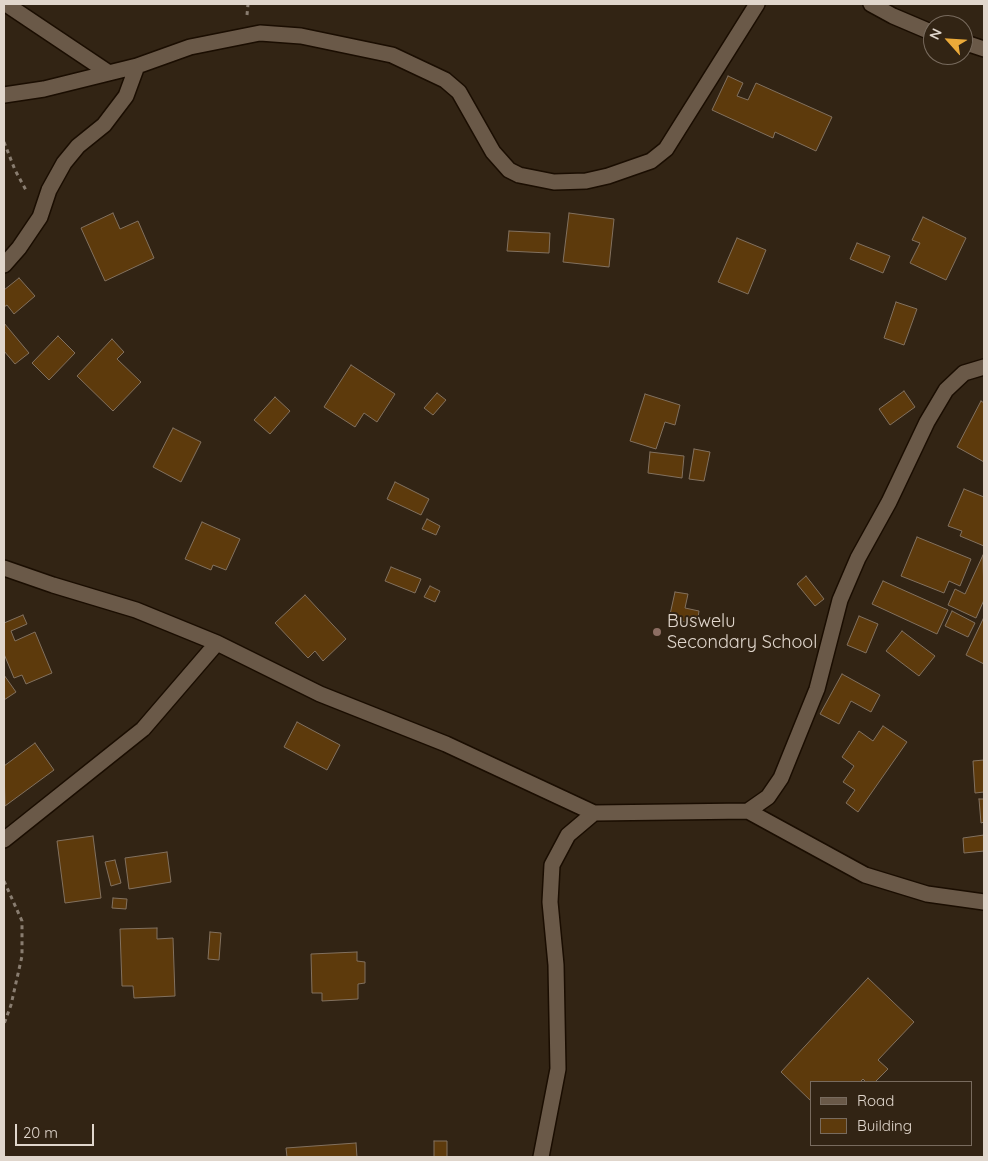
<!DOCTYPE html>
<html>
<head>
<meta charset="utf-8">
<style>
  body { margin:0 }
  #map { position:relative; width:988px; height:1161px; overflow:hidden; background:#322414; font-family:Quicksand,sans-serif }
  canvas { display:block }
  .frame { position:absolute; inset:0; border:5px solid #e0d6cc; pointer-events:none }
  .legend { position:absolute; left:810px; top:1081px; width:162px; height:65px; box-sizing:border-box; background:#322414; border:1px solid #786b5e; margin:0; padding:6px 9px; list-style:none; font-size:15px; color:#e0d6cc }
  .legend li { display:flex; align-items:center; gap:10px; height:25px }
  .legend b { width:25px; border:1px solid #786b5e }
  .north { position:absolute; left:923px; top:15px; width:50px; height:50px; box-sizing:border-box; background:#322414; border:1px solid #786b5e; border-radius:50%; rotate:296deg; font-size:14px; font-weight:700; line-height:20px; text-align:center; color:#e0d6cc }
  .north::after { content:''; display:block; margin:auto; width:18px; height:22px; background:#ebaa39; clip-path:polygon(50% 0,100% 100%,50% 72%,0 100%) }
  .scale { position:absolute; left:15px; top:1124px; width:79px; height:22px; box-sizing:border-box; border:2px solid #e0d6cc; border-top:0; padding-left:6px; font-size:15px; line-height:18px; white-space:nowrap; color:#e0d6cc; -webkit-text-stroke:4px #322414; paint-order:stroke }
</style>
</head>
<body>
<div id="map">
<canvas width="988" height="1161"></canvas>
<div class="frame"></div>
<ul class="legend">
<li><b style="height:6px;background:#6a5948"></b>Road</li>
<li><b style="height:14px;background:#5d3a0c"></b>Building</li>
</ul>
<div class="north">N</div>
<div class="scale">20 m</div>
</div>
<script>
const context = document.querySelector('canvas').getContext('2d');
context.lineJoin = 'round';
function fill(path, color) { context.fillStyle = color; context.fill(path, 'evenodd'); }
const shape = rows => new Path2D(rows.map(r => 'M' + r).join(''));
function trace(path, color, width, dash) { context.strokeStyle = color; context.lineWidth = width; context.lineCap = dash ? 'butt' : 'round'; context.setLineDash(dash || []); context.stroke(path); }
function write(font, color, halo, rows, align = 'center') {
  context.font = font + ' Quicksand,sans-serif'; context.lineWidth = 4; context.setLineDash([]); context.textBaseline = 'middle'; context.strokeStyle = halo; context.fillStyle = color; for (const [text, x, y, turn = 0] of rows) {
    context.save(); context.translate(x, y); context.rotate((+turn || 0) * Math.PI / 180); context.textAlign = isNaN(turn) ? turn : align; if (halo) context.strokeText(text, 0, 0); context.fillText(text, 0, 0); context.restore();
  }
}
const building = shape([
  [728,76,743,83,737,96,748,100,756,83,832,117,816,151,775,132,773,138,712,110,728,76],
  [113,213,120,229,138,221,154,258,105,281,81,228,113,213],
  [569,213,614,219,609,267,563,262,569,213],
  [923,217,966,238,946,280,910,263,920,243,912,240,923,217],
  [509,231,550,233,549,253,507,251,509,231],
  [737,238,766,250,748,294,718,282,737,238],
  [857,243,890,256,883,273,850,259,857,243],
  [19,278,35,296,14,314,7,305,4,307,4,290,19,278],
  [896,302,917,309,904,345,884,338,896,302],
  [4,323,29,353,15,364,4,351,4,323],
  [58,336,75,353,49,380,32,363,58,336],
  [112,339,124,352,117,359,141,382,113,411,77,376,112,339],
  [351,365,395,394,377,422,364,413,355,427,324,407,351,365],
  [904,391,915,407,890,425,879,409,904,391],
  [437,393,446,400,433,415,424,408,437,393],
  [645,394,680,405,675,425,665,422,656,449,630,441,645,394],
  [275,397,290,411,270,434,254,420,275,397],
  [981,401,984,403,984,462,957,447,981,401],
  [173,428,201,442,181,482,153,467,173,428],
  [694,449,710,452,704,481,689,479,694,449],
  [650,452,684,456,682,478,648,473,650,452],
  [395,482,429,499,421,515,387,499,395,482],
  [964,489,984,497,984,546,960,536,962,531,948,526,964,489],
  [427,519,440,526,436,535,422,529,427,519],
  [202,522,240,539,226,570,213,565,211,570,185,559,202,522],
  [917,537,971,559,960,586,949,581,944,593,901,576,917,537],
  [983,555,984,600,976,618,948,605,955,589,965,594,983,555],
  [391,567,421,579,415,593,385,581,391,567],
  [806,576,824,599,815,606,797,584,806,576],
  [883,581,948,610,937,634,872,604,883,581],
  [430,586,440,591,435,602,424,597,430,586],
  [675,592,688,594,685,608,699,611,697,624,669,619,675,592],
  [305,595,346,639,323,661,315,651,308,658,275,623,305,595],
  [952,611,975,623,968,637,945,626,952,611],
  [23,615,27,624,11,631,15,641,35,632,52,673,26,684,22,675,14,678,4,654,4,623,23,615],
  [859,616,878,624,866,653,847,645,859,616],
  [984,617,984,664,966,655,984,617],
  [902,631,935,656,919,676,886,651,902,631],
  [842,674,880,695,871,712,851,701,839,724,820,714,842,674],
  [4,675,16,692,4,700,4,675],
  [297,722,340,745,327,770,284,747,297,722],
  [883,726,907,742,858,812,846,803,855,790,843,782,854,766,842,757,859,731,873,741,883,726],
  [35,743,54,770,5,806,4,766,35,743],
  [984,760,984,792,975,793,973,761,984,760],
  [979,799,984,799,984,822,981,823,979,799],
  [984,835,984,858,984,851,964,853,963,838,984,835],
  [93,836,101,898,65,903,57,841,93,836],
  [167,852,171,882,129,889,125,858,167,852],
  [115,860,121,883,111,886,105,862,115,860],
  [113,898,127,899,126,909,112,908,113,898],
  [157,928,157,939,173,938,175,996,134,998,133,986,122,986,120,929,157,928],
  [210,932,221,933,219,960,208,959,210,932],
  [357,952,357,961,365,962,365,983,358,984,358,999,322,1001,322,993,312,993,311,954,357,952],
  [868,978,914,1022,878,1060,888,1069,875,1082,866,1082,863,1079,860,1082,812,1082,812,1102,781,1072,868,978],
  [434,1141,447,1141,447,1157,434,1157,434,1141],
  [356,1143,357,1157,287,1157,286,1148,356,1143]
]);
const path = shape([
  [247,15,248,4],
  [4,142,15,170,27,192],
  [4,881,22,921,22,956,11,1005,4,1024]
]);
const minor = shape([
  [6,4,109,73],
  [871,4,893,16,933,33],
  [963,42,984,49],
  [4,95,44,89,137,66,190,47,260,33,301,36,392,55,445,80,459,92,493,152,509,170,519,175,554,182,586,181,608,176,651,161,666,149,757,4],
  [4,265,19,248,40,217,49,190,64,163,78,146,104,125,126,96,137,66],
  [4,568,53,585,136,610,217,643,320,694,446,744,594,813],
  [748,811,865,875,927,894,984,902],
  [4,840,143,729,217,643],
  [541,1157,558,1069,556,965,550,902,552,865,568,835,594,813,748,811,768,797,781,778,817,689,840,600,858,558,889,502,927,422,946,390,964,373,984,367]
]);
const markers = [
  [657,632,5,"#8d6e63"]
];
const poiNames = [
  ["Buswelu",667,622],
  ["Secondary School",667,643]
];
fill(building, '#5d3a0c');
trace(building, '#82715f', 1);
trace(minor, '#1a0d01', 18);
trace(path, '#897d70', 3, [4, 4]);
trace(minor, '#6a5948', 15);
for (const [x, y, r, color] of markers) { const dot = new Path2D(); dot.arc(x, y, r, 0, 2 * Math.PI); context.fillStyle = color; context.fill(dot); trace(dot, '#322414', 2); }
write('18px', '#e0d6cc', '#322414', poiNames, 'left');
</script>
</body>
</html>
